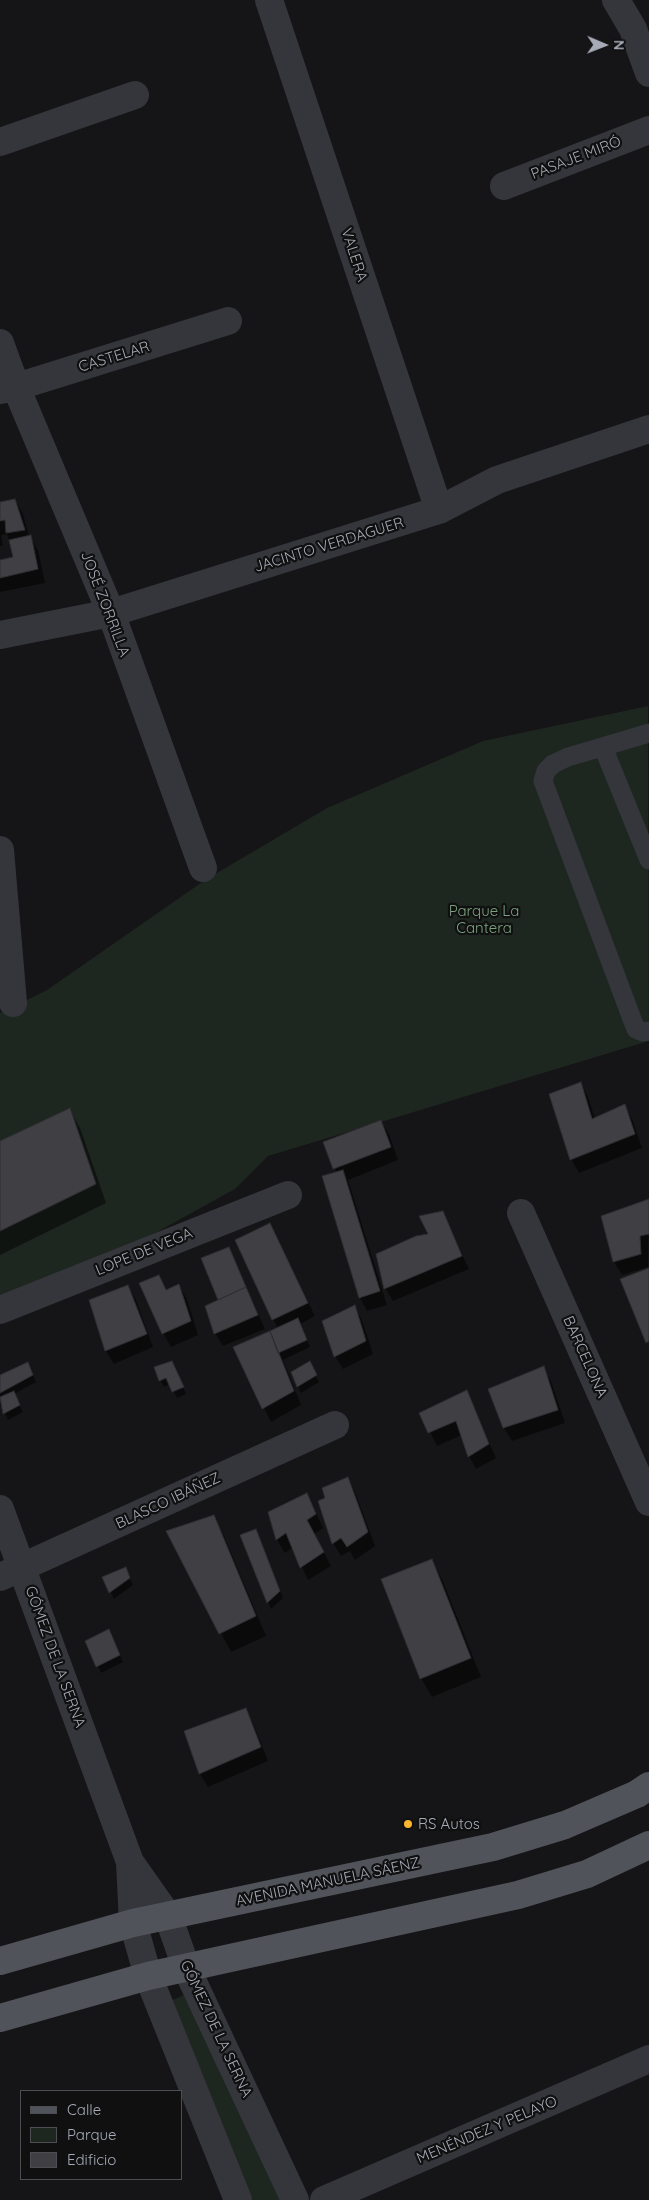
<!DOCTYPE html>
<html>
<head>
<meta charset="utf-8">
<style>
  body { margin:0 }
  #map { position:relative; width:649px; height:2200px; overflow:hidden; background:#151416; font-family:Quicksand,sans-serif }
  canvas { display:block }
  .legend { position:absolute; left:20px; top:2090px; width:162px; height:90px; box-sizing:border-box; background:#101011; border:1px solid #4c4e53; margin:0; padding:6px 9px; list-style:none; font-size:15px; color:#a6abb7 }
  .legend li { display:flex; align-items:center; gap:10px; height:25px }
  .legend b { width:25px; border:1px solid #4c4e53 }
  .north { position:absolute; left:579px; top:20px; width:50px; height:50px; -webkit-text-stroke:4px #101011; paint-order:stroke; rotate:91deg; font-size:14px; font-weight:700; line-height:20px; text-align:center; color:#a6abb7 }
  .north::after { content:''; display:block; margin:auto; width:18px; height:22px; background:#a6abb7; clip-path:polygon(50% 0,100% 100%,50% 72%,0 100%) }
</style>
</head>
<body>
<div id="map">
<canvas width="649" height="2200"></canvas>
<ul class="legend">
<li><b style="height:6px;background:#51535b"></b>Calle</li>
<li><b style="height:14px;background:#1e2620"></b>Parque</li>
<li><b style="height:14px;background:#3f3f44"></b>Edificio</li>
</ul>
<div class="north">N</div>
</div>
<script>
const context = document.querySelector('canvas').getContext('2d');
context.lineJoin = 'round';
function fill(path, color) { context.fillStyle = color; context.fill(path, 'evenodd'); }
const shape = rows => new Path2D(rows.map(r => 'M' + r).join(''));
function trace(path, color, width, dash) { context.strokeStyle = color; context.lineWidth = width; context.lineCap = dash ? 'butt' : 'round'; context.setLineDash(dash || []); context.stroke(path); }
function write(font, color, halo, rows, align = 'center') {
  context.font = font + ' Quicksand,sans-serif'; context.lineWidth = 4.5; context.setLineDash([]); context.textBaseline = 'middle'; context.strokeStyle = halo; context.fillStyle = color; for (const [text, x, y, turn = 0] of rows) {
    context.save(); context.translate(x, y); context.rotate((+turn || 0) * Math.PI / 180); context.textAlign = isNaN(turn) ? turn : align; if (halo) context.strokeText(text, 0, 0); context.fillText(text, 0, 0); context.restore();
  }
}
const green = shape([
  [648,706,649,1041,268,1156,235,1189,130,1247,0,1299,0,1013,47,990,205,880,327,808,483,741],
  [186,1994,280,2200,250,2200,166,2003]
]);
const shadow = shape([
  [15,500,23,514,29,536,38,550,45,583,0,592,0,561,15,558,7,534,1,535,3,546,0,546,0,503],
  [581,1083,588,1097,595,1119,625,1106,632,1119,642,1148,579,1173,571,1159],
  [69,1109,80,1128,106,1203,0,1255,0,1143],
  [381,1121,389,1134,398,1160,348,1180,387,1305,367,1311,360,1298,337,1173,325,1143],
  [649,1200,648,1267,622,1275,614,1262,602,1216],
  [442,1213,469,1269,393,1301,385,1288,430,1234],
  [270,1225,315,1316,300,1324,310,1347,283,1360,301,1405,271,1422,235,1348,278,1329,273,1319],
  [229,1249,265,1329,223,1346,215,1333],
  [158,1276,166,1291,179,1286,187,1299,198,1335,171,1347,163,1333],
  [128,1286,136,1300,153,1347,114,1364,106,1351,91,1301],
  [354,1306,362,1320,373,1354,343,1369,335,1356],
  [28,1363,36,1382,14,1394,23,1412,8,1420,0,1401,0,1376],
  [309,1363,319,1382,301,1393,298,1386],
  [543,1368,551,1381,565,1423,512,1441,504,1428],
  [175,1369,186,1394,177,1398,170,1384,164,1387,160,1380],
  [466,1392,496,1458,476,1469,469,1456,462,1435,437,1446,421,1413],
  [348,1479,355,1492,375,1546,355,1560,350,1551,341,1556,333,1543,320,1502,327,1499],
  [307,1494,323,1528,314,1534,331,1566,308,1580,293,1547,285,1553,277,1540,269,1512],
  [213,1517,224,1536,266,1636,231,1652,168,1532],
  [256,1531,283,1598,271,1609,268,1602],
  [431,1560,442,1579,481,1677,432,1697,421,1678],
  [125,1568,133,1585,114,1599,104,1578],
  [112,1638,123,1662,101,1673,87,1641],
  [245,1709,253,1723,268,1761,208,1787,200,1774,186,1731]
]);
const building = shape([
  [15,499,25,530,6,533,5,520,0,521,0,502,15,499],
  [31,535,38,569,0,578,0,560,13,557,9,540,31,535],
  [581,1082,592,1119,625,1104,635,1134,570,1160,549,1094,581,1082],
  [70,1108,96,1184,0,1231,0,1141,70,1108],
  [381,1120,391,1147,333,1169,323,1142,381,1120],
  [343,1170,380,1291,359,1298,322,1176,343,1170],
  [649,1199,649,1234,640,1236,641,1254,613,1262,601,1216,649,1199],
  [443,1211,462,1256,384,1289,376,1254,416,1236,428,1234,419,1216,443,1211],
  [270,1223,308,1303,272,1320,235,1240,270,1223],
  [229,1247,246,1287,218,1300,201,1258,229,1247],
  [649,1268,649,1341,646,1343,620,1279,649,1268],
  [159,1275,166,1290,179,1284,191,1321,162,1334,139,1283,159,1275],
  [128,1285,147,1334,105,1351,89,1300,128,1285],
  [246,1287,258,1315,214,1334,205,1306,246,1287],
  [355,1305,366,1341,334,1357,322,1321,355,1305],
  [298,1318,307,1340,278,1353,270,1331,298,1318],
  [270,1331,294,1391,262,1409,233,1347,270,1331],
  [172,1361,184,1387,172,1392,166,1378,159,1381,154,1367,172,1361],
  [310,1361,317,1375,297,1387,291,1372,310,1361],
  [28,1362,33,1375,0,1393,0,1375,28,1362],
  [544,1366,558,1410,503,1428,488,1389,544,1366],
  [467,1390,489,1444,468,1457,456,1421,428,1433,419,1413,467,1390],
  [14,1391,20,1405,3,1414,0,1397,14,1391],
  [348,1477,368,1532,347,1547,341,1538,332,1544,318,1501,325,1498,322,1488,348,1477],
  [307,1493,316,1514,307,1520,324,1552,300,1568,286,1533,276,1540,268,1512,307,1493],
  [214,1515,256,1616,219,1634,166,1531,214,1515],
  [256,1529,280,1591,267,1603,240,1535,256,1529],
  [432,1559,471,1658,420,1679,381,1579,432,1559],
  [126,1567,130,1578,109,1593,102,1577,126,1567],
  [109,1629,120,1655,96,1667,85,1641,109,1629],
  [246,1708,261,1747,199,1774,184,1731,246,1708]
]);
const lane = shape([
  [649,733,568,757,553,764,546,771,543,781,632,1019,636,1029,643,1032,649,1031],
  [603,747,649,860]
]);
const street = shape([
  [269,0,439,510],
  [616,0,633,29,649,73],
  [0,142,135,95],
  [504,186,649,130],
  [0,343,16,387,111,613,203,868],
  [0,390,16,387,228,321],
  [0,635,111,613,439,510,497,480,649,429],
  [0,850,13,1003],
  [521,1213,649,1502],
  [0,1310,288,1195],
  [0,1509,130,1862,133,1923,148,1976,238,2200],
  [0,1577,335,1425],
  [130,1862,168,1916,186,1967,295,2200],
  [324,2200,649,2059]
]);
const primary = shape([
  [0,1961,133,1923,493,1847,565,1825,637,1794,649,1786],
  [0,2018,148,1976,518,1895,587,1874,649,1845]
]);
const markers = [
  [408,1824,5,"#f7b62c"]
];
const streetNames = [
  ["PASAJE MIRÓ",576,158,-21],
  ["VALERA",354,255,72],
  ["CASTELAR",114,357,-17],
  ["JACINTO VERDAGUER",329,545,-17],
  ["JOSÉ ZORRILLA",105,604,69],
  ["LOPE DE VEGA",144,1252,-22],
  ["BARCELONA",585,1357,66],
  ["BLASCO IBÁÑEZ",168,1501,-25],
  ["GÓMEZ DE LA SERNA",55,1657,70],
  ["AVENIDA MANUELA SÁENZ",328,1882,-12],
  ["GÓMEZ DE LA SERNA",216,2029,65],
  ["MENÉNDEZ Y PELAYO",487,2130,-23]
];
const parkNames = [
  ["Parque La",484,911],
  ["Cantera",484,928]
];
const poiNames = [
  ["RS Autos",418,1824]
];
fill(green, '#1e2620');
fill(shadow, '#0007');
fill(building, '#3f3f44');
trace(building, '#2f2e33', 1);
trace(lane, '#35363c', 19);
trace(street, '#35363c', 28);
trace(primary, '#51535b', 28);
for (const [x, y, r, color] of markers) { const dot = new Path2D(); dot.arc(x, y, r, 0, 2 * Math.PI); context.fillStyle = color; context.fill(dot); trace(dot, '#101011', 2); }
write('15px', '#a6abb7', '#101011', streetNames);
write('15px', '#7ca37f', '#101011', parkNames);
write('15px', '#a6abb7', '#101011', poiNames, 'left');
</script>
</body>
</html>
